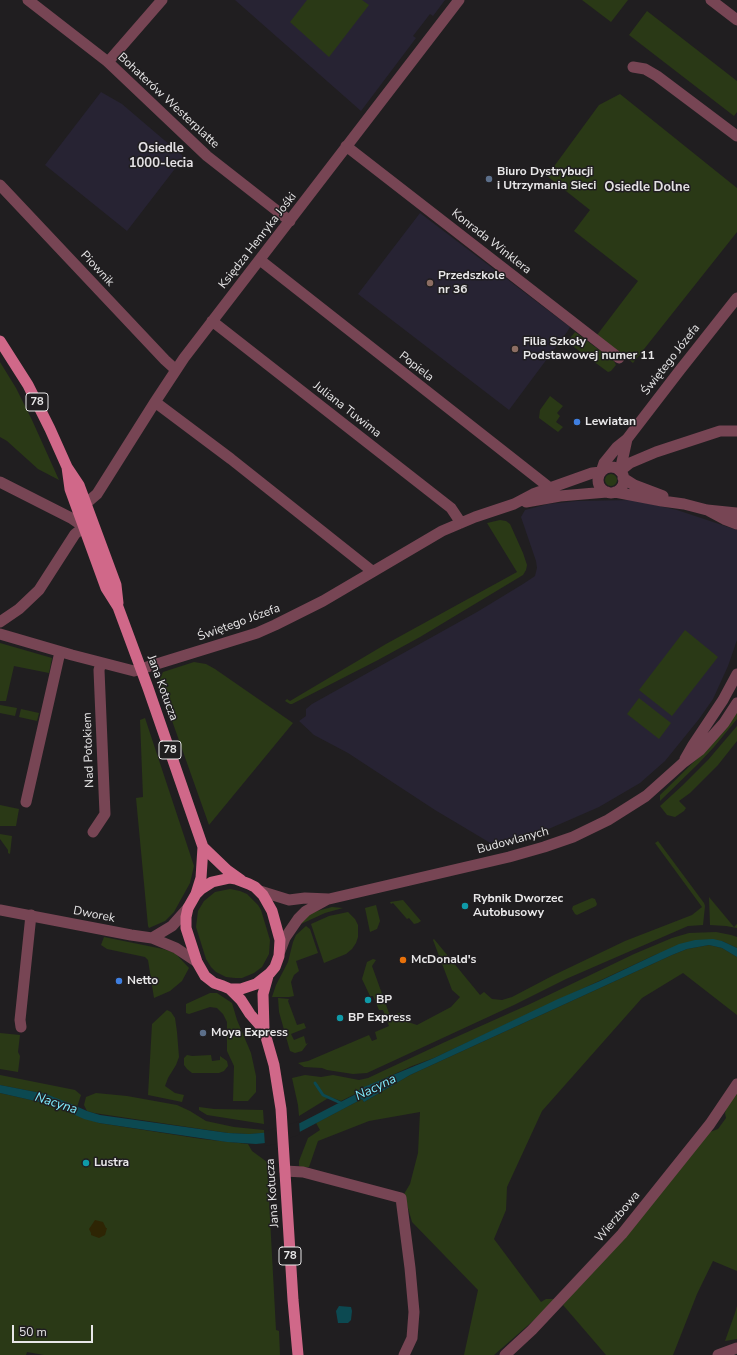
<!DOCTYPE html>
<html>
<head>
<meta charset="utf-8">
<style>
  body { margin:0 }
  #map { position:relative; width:737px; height:1355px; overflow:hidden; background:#201e20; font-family:"Nunito Sans",sans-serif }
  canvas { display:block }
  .scale { position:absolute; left:12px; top:1325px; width:81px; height:18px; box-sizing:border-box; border:2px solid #e8e7e8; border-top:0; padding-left:5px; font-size:12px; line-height:14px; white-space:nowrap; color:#e8e7e8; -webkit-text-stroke:3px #201e20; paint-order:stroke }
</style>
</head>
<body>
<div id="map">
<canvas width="737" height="1355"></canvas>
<div class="scale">50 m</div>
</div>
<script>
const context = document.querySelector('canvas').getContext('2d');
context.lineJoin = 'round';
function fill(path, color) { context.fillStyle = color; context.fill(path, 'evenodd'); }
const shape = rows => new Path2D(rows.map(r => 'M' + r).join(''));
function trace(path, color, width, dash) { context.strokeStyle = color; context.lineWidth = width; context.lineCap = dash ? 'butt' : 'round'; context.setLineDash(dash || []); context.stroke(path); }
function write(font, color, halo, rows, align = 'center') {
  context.font = font + ' "Nunito Sans",sans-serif'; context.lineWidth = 3; context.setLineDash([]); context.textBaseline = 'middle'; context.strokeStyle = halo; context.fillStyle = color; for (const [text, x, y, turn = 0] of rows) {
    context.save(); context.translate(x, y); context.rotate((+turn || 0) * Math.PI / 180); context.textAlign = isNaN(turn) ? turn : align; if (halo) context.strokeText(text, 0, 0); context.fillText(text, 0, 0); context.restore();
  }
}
const education = shape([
  [235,0,445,0,433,16,430,14,413,36,416,38,361,111],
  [101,92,122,104,184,157,127,231,45,165],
  [420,213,570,327,567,332,509,410,358,294],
  [633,500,677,510,737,530,737,640,728,666,713,699,699,719,665,761,640,783,599,807,544,831,497,847,435,810,348,753,314,735,299,721,306,716,306,709,312,704,477,612,523,584,535,576,537,568,536,561,521,517,525,510,548,504,577,501]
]);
const green = shape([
  [307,0,362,0,369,5,329,57,290,22],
  [582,0,628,0,611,22],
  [647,11,737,81,737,112,734,116,629,35],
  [620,94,737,188,737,232,633,363,597,335,638,281,574,231,590,210,547,176,599,105],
  [575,332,614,361,616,365,611,371,608,372,567,342],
  [0,362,16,388,32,420,59,480,38,469,7,441,0,437],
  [550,396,563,406,557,413,560,416,556,422,563,427,558,432,539,418,540,410],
  '605 480a6 6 0 1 1 12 0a6 6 0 1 1-12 0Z',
  [500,520,506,521,510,524,523,553,527,565,526,570,523,575,420,637,378,660,292,704,290,704,285,701,287,699,290,701,386,644,517,572,487,523],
  [685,630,718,657,672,716,639,690],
  [0,643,52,658,49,673,14,666,6,701,0,701],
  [194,662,206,664,215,669,293,723,209,825,159,684,159,681,163,672],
  [639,698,671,723,659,739,627,714],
  [0,705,17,708,15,716,0,713],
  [21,709,39,713,37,721,19,717],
  [737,710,737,719,714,747,698,764,660,801,660,795,707,749],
  [145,718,194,866,190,883,174,912,165,921,149,928,148,926,136,798,143,797,140,720],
  [737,726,737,741,718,765,690,793,679,801,686,808,684,811,675,817,667,815,660,806,683,785,708,760],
  [0,805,19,809,16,826,0,826],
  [0,834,12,836,10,854,8,853,8,850,0,839],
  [658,841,704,903,705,906,703,925,688,926,566,979,514,1005,367,1073,353,1074,327,1070,322,1068,304,1067,298,1063,308,1061,369,1035,372,1041,377,1039,375,1032,389,1026,383,1010,379,1010,373,996,370,996,362,979,367,962,373,959,376,960,372,966,390,1016,399,1013,402,1014,405,1021,417,1025,451,1007,460,997,452,990,433,940,434,939,480,995,484,992,492,999,502,1000,512,997,554,975,625,941,692,915,702,907,655,843],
  [230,889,240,891,247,894,258,905,261,910,270,940,269,954,262,967,254,973,242,978,235,978,226,977,216,972,211,967,206,959,196,927,198,911,204,901,215,892],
  [709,897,734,927,737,924,737,928,726,926,710,925],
  [592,898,595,899,597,904,596,906,577,915,575,914,572,909,573,906],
  [403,900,421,921,418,923,414,924,409,918,407,919,393,903,391,904,390,902],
  [376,905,380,921,377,929,370,932,365,908],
  [332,907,343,908,325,913,301,924,307,915,317,911],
  [348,912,355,919,358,925,358,937,356,943,352,949,346,954,324,963,311,924,329,916],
  [306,926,310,929,318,953,296,961,299,971,294,975,291,982,294,996,289,997,272,997,276,985,288,962,293,942,296,935],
  [716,932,731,935,737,937,737,948,722,941,657,954,434,1058,412,1066,357,1091,355,1088,357,1093,341,1101,330,1097,299,1116,298,1105,292,1078,305,1075,321,1077,333,1075,359,1080,368,1078,445,1042,530,1004,634,954,672,938,689,933],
  [104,937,163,949,175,953,189,968,182,981,170,991,154,998,148,960,145,957,107,949,101,945],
  [709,945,722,948,737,957,737,1015,683,973,642,998,542,1111,507,1187,506,1210,494,1239,541,1302,546,1299,558,1299,494,1355,464,1355,478,1290,412,1222,404,1194,410,1184,418,1153,420,1112,369,1121,318,1141,309,1167,301,1167,299,1166,299,1161,308,1138,320,1130,316,1123,362,1099,364,1102,410,1075,672,955,687,949],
  [210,993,217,993,232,1003,237,1020,251,1053,256,1076,256,1092,248,1101,233,1101,234,1066,227,1051,227,1022,223,1014,217,1008,210,1007,189,1014,186,1013,186,1004],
  [278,998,289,999,288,1001,297,1025,304,1023,306,1028,291,1034,294,1040,304,1036,306,1044,308,1043,302,1051,295,1053,290,1051,279,1012],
  [167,1010,171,1012,175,1018,177,1032,179,1057,176,1065,168,1078,165,1086,175,1093,184,1095,182,1102,148,1095,152,1024],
  [0,1033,20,1035,18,1052,20,1056,18,1072,0,1069],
  [187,1055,192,1056,211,1055,212,1061,220,1060,220,1056,227,1061,228,1066,224,1071,219,1073,192,1073,187,1069,184,1065,184,1058],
  [0,1075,75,1090,81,1095,77,1107,46,1094,0,1085],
  [737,1090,737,1271,713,1261,697,1294,673,1355,606,1355,563,1305,707,1133,718,1129,726,1118,725,1113,727,1106],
  [0,1093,53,1105,99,1123,202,1139,248,1144,252,1151,267,1162,276,1330,279,1331,280,1355,44,1355,27,1352,26,1355,0,1355],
  [96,1093,127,1096,177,1105,190,1111,206,1121,234,1127,264,1130,264,1133,249,1134,228,1133,94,1113,87,1111,84,1105,86,1097],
  [199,1107,214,1109,263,1110,264,1124,207,1115,199,1110],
  [737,1306,737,1339,725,1341,735,1313]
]);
const sand = shape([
  [95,1220,103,1222,106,1228,107,1228,105,1235,99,1238,91,1235,91,1233,89,1229]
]);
const water = shape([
  [713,939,722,941,737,948,737,957,722,948,709,945,687,949,672,955,410,1075,364,1102,362,1099,290,1137,275,1142,256,1144,227,1142,99,1123,84,1119,53,1105,0,1093,0,1085,46,1094,69,1103,87,1111,100,1115,228,1133,249,1134,273,1132,300,1123,358,1093,357,1091,364,1087,434,1058,558,999,600,981,657,954,679,944,695,940],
  [339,1306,351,1307,352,1311,351,1320,348,1323,338,1323,336,1311]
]);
const pier = shape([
  [299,1121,300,1134,276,1144,265,1146,264,1131,285,1126]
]);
const stream = shape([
  [315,1083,323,1095,343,1104]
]);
const minor = shape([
  [28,0,108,62,207,156,290,221],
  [711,0,737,20],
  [108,62,162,0],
  [633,67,645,69,657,76,737,136],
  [346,146,619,358],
  [0,185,165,360,176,370],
  [260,260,550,488,555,497],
  [212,321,451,508,461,523],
  [155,402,231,459,372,571],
  '598 480a13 13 0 1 1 26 0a13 13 0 1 1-26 0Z',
  [620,471,630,463,656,452,720,431,737,431],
  [620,471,627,439],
  [623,478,634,485,663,496],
  [0,482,71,518,84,527,75,534,39,590,19,609,0,622],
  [615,492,662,501,684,504,707,510,737,513],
  [526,502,560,496,607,492],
  [86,503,90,500,97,494,109,475,155,402,184,358,459,0],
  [709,511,724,519,737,524],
  [0,634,72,655,134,671,257,633,275,625,323,601,442,531,475,517,514,504,533,494,592,473,601,472,604,463,617,447,627,439,680,370,737,298],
  [26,802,60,652],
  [93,832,105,814,99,670,101,663],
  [21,1027,20,1020,31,915],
  [285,1171,303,1172,401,1198,410,1268,414,1312,412,1338,404,1355],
  [505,1355,532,1330,622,1234,710,1124,737,1084],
  [718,1355,737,1348]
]);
const tertiary = shape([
  [685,759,693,745,723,700,737,674],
  [260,891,289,900,305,898,329,899,509,857,544,847,573,837,608,820,646,796,684,762,700,750,724,723,737,703],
  [0,910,131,935,152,938,176,948,197,962],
  [152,938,172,926,188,908],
  [280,951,285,938,298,919,306,911,328,899]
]);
const primary = shape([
  [0,341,28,385,50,429,67,467,79,485,116,585,118,603],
  [67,467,70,489,106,588,118,607,148,688,203,847,201,878,196,894],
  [203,847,227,870,241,880],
  [230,878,236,879,249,884,255,887,263,895,272,911,280,940,279,956,275,967,270,973,256,984,241,989,230,989,223,986,214,983,205,976,197,962,186,928,186,917,188,908,196,894,201,889,212,882,230,878],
  [268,976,263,994,264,1030,274,1065,281,1109,293,1300,298,1355],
  [230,989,241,1000,250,1014,264,1030]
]);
const markers = [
  [489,179,4,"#5c6f8a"],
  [430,283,4,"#8d6e63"],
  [515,349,4,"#8d6e63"],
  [577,422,4,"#3f7fe0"],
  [465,906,4,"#0f9aa8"],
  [403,960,4,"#e8710a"],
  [119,981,4,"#3f7fe0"],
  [368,1000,4,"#0f9aa8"],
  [340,1018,4,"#0f9aa8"],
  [203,1033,4,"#5c6f8a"],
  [86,1163,4,"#0f9aa8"]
];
const shields = [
  [37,402,22],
  [170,750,22],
  [290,1256,22]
];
const shieldNames = [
  ["78",37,402],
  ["78",170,750],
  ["78",290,1256]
];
const streetNames = [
  ["Bohaterów Westerplatte",168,101,43],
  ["Księdza Henryka Jośki",258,241,-52],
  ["Konrada Winklera",491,242,38],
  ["Piownik",97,269,47],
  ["Świętego Józefa",671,360,-52],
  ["Popiela",416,367,38],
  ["Juliana Tuwima",347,410,38],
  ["Świętego Józefa",239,623,-20],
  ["Jana Kotucza",162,688,70],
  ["Nad Potokiem",89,750,-92],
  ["Budowlanych",513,841,-15],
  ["Dworek",94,915,11],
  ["Jana Kotucza",273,1193,-94],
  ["Wierzbowa",618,1217,-50]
];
const poiNames = [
  ["Biuro Dystrybucji",497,172],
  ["i Utrzymania Sieci",497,186],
  ["Przedszkole",438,276],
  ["nr 36",438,290],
  ["Filia Szkoły",523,342],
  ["Podstawowej numer 11",523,356],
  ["Lewiatan",585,422],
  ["Rybnik Dworzec",473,899],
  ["Autobusowy",473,913],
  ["McDonald's",411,960],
  ["Netto",127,981],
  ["BP",376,1000],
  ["BP Express",348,1018],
  ["Moya Express",211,1033],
  ["Lustra",94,1163]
];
const neighbourhoodNames = [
  ["Osiedle",161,149],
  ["1000-lecia",161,164],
  ["Osiedle Dolne",647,188]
];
const waterNames = [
  ["Nacyna",376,1088,-26],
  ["Nacyna",56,1104,18]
];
fill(education, '#272333');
fill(green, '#2a3916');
fill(sand, '#2e2504');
fill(water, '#0c4951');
fill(pier, '#201e20');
trace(stream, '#0c4951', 3);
trace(minor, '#774554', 11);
trace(tertiary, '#774554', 11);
trace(primary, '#d06889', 11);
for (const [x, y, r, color] of markers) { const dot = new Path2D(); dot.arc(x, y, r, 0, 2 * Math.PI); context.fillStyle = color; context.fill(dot); trace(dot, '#201e20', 1.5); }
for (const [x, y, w] of shields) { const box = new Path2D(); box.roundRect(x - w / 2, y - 9, w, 18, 3); context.fillStyle = '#201e20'; context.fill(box); trace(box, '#e8e7e8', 1); }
write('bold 11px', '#e8e7e8', null, shieldNames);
write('12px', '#e8e7e8', '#201e20', streetNames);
write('bold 12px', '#e8e7e8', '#201e20', poiNames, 'left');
write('bold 13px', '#e3e0e3', '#201e20', neighbourhoodNames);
write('italic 13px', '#7fecfe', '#201e20', waterNames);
</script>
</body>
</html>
